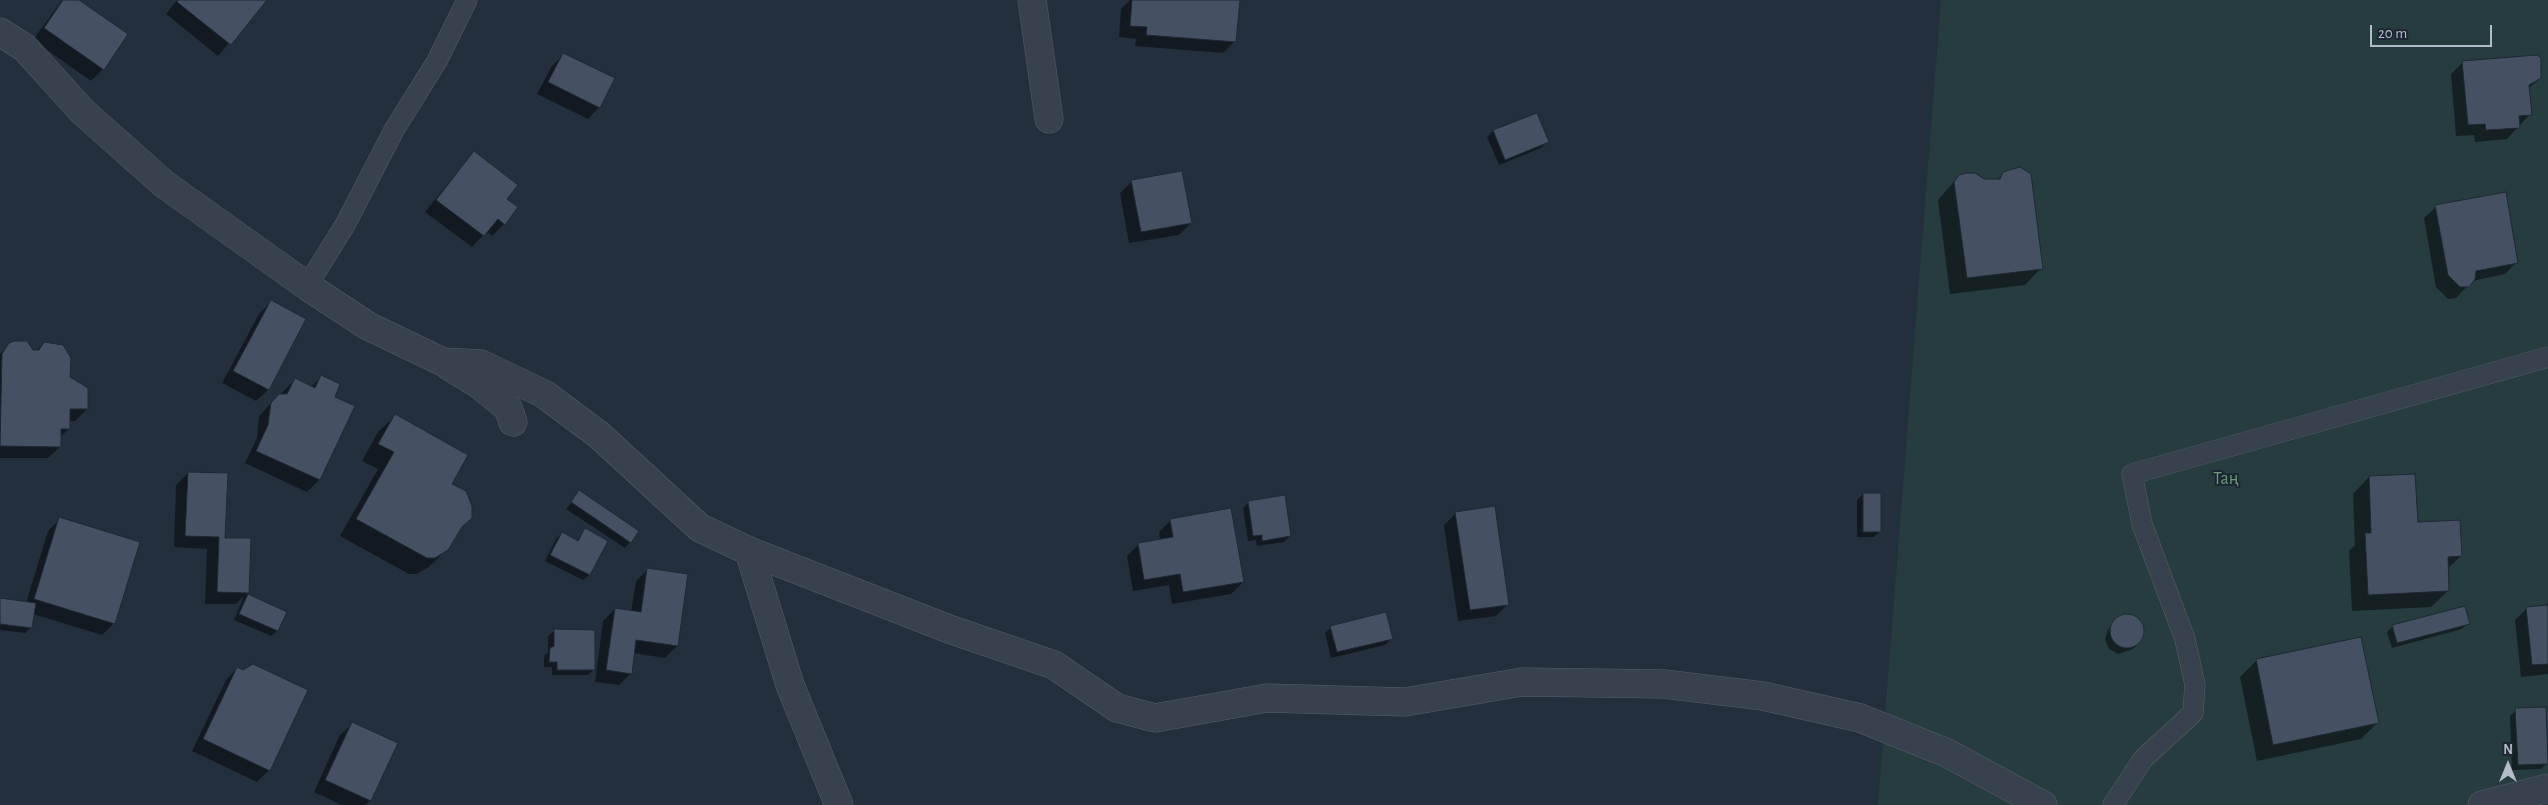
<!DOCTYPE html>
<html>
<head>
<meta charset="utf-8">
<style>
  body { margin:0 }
  #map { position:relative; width:2548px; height:805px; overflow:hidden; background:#242f3e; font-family:"Alegreya Sans",sans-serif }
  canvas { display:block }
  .north { position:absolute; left:2483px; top:740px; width:50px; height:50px; -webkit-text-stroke:4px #1d2633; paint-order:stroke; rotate:0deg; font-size:14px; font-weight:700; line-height:20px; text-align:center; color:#b4bcc9 }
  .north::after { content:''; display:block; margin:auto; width:18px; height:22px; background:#b4bcc9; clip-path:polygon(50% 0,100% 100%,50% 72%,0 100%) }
  .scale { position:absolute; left:2370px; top:25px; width:122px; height:22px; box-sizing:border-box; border:2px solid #b4bcc9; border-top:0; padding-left:6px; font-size:15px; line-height:18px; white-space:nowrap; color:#b4bcc9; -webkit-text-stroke:4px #1d2633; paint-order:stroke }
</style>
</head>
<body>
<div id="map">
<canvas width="2548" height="805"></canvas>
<div class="north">N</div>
<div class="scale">20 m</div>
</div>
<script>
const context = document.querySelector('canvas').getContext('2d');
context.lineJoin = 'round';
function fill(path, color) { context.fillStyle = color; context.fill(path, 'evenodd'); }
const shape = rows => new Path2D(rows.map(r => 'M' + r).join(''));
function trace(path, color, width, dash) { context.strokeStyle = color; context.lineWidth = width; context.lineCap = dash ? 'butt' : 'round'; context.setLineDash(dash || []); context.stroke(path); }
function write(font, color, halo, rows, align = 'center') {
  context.font = font + ' "Alegreya Sans",sans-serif'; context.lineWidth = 4; context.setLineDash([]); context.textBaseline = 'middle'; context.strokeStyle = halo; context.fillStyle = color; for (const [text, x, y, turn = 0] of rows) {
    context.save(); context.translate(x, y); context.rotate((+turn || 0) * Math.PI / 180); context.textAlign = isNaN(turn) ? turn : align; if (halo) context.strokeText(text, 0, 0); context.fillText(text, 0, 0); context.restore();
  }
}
const green = shape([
  [1941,0,2548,0,2548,805,1878,805]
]);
const shadow = shape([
  [62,0,77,0,103,69,91,81,33,40],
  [177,0,265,0,218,56,166,14],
  [1130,0,1239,0,1235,41,1223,53,1135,46,1136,39,1119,37,1121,9],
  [564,54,599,107,588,119,537,94,552,66],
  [2540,59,2540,78,2528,89,2530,114,2507,139,2475,142,2474,135,2456,136,2451,74,2463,62],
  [1536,114,1547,142,1541,148,1499,165,1487,137,1493,131],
  [474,152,505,200,504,224,492,236,487,231,472,247,425,212],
  [2019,168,2041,268,2025,285,1950,294,1938,200,1959,176,1996,181,2004,173],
  [1132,181,1191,223,1179,235,1129,243,1120,193],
  [2436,207,2517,262,2505,274,2472,281,2456,298,2448,299,2436,287,2424,218],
  [271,302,304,320,268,390,256,401,222,383,259,314],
  [44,343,87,409,75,421,69,421,69,429,60,437,60,447,48,458,0,458,0,354,10,344,36,351],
  [321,377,333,397,353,407,319,480,307,492,245,463,257,438,259,417,267,407,295,380,311,387],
  [395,416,450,484,459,529,447,549,429,567,417,574,409,574,340,536,378,469,362,461,378,432],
  [188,473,224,539,247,593,246,594,286,613,277,631,271,636,234,620,244,596,236,604,205,604,207,549,174,547,176,485],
  [2369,477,2417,523,2461,556,2447,569,2448,591,2431,607,2352,611,2349,551,2355,545,2353,494],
  [580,492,630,542,625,548,566,509],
  [1863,494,1880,531,1874,537,1857,537,1857,500],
  [1249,502,1290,536,1284,542,1257,546,1256,540,1248,541,1243,508],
  [1456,513,1508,604,1496,616,1458,621,1444,525],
  [60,519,114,623,102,635,33,614,31,627,25,633,0,630,0,599,26,603,48,531],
  [1171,520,1243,582,1231,594,1172,604,1169,585,1133,591,1127,556,1139,544,1160,541,1159,532],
  [585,530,589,575,583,580,545,561,556,539,562,533,576,541],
  [648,569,677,646,665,658,633,653,631,673,619,685,595,682,603,621,615,609,631,612,636,581],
  [2548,603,2548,674,2521,677,2515,620,2527,608,2545,606],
  [2128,615,2138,619,2143,627,2139,642,2133,649,2118,654,2109,649,2105,639,2108,629],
  [2468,623,2462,629,2392,648,2387,632,2393,626],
  [1331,627,1391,639,1385,645,1331,658,1325,633],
  [554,631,594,669,588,675,552,675,552,667,544,667,544,656,548,652,548,636],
  [2257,660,2378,722,2361,739,2257,761,2240,677],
  [237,668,243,671,269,770,257,782,192,751,226,680],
  [2516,710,2547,763,2541,769,2512,770,2510,716],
  [352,724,396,744,370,801,365,805,342,805,314,792,340,735]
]);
const building = shape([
  [63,0,79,0,128,34,104,70,44,28,63,0],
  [178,0,267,0,231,45,177,2,178,0],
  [1132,0,1240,0,1236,42,1146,35,1147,27,1130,26,1132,0],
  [563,53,615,78,600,108,548,82,563,53],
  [2537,55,2541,58,2541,78,2529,85,2532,115,2519,116,2520,128,2486,130,2485,124,2468,125,2462,61,2537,55],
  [1537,113,1549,142,1505,160,1493,130,1537,113],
  [474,151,518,185,507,199,518,207,505,225,498,219,484,236,436,200,474,151],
  [2020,167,2031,174,2043,269,1967,278,1954,182,1959,175,1967,173,1975,173,1984,179,2000,179,2003,172,2020,167],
  [1182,171,1192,223,1141,232,1131,180,1182,171],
  [2506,192,2518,263,2476,271,2475,279,2469,287,2460,287,2448,275,2435,205,2506,192],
  [271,300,306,319,269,390,233,371,271,300],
  [15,341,27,341,33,350,39,350,44,342,63,345,71,358,70,377,88,388,88,409,70,409,70,429,61,429,61,447,0,446,2,354,9,343,15,341],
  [321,375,340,384,335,397,355,406,320,480,256,451,268,425,271,403,279,394,287,394,295,378,315,388,321,375],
  [395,414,468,455,452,484,466,491,472,506,472,518,462,527,448,550,435,558,427,558,356,519,394,452,378,444,395,414],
  [188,472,228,473,225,538,251,538,249,593,217,592,219,537,185,536,188,472],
  [2415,474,2418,522,2460,520,2462,556,2448,557,2449,591,2368,595,2365,533,2371,533,2369,476,2415,474],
  [579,490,639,531,631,543,571,502,579,490],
  [1863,493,1881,493,1881,532,1863,532,1863,493],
  [1285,495,1291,536,1262,541,1262,535,1253,536,1248,501,1285,495],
  [1495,506,1509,605,1470,610,1455,512,1495,506],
  [1231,508,1244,582,1183,592,1180,574,1144,580,1138,543,1173,537,1170,519,1231,508],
  [59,517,140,542,115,624,34,599,59,517],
  [585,528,608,541,590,575,550,555,562,532,578,541,585,528],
  [647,568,688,574,678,646,636,640,632,674,606,670,615,608,641,612,647,568],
  [248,594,287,612,278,631,239,614,248,594],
  [0,598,36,603,32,628,0,624,0,598],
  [2548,605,2548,664,2532,665,2526,607,2548,605],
  [2465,606,2470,624,2397,643,2392,625,2465,606],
  [1386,612,1393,639,1337,652,1330,626,1386,612],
  '2110 631a17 17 0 1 1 34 0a17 17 0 1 1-34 0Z',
  [554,629,595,630,595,670,557,670,557,662,549,662,550,648,554,646,554,629],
  [2361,637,2379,723,2273,745,2256,659,2361,637],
  [253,664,308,690,270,771,203,739,237,667,243,670,253,664],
  [2546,707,2548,764,2518,765,2515,708,2546,707],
  [352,722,398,743,371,801,325,780,352,722]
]);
const service = shape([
  [307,286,345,225,394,130,437,61,467,0],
  [2113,805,2143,759,2193,713,2195,685,2185,639,2142,524,2132,474,2548,357]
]);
const minor = shape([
  [1032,0,1049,119],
  [0,32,25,48,82,111,164,184,307,286,368,326,443,362,481,364,544,394,599,435,700,528,749,551,949,629,1054,665,1117,708,1155,718,1267,698,1405,702,1522,682,1664,684,1763,696,1860,718,1947,753,2043,805],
  [449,366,477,383,508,408,513,422],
  [749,551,790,685,839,805],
  [2482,805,2548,788]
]);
const parkNames = [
  ["Таң",2226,479]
];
fill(green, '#263c3f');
fill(shadow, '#0007');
fill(building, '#455162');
trace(building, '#1f2835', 1);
trace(service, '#565f6c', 21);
trace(minor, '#565f6c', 29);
trace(service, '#38414e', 20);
trace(minor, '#38414e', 28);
write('18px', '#6b9a76', '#1d2633', parkNames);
</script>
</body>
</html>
